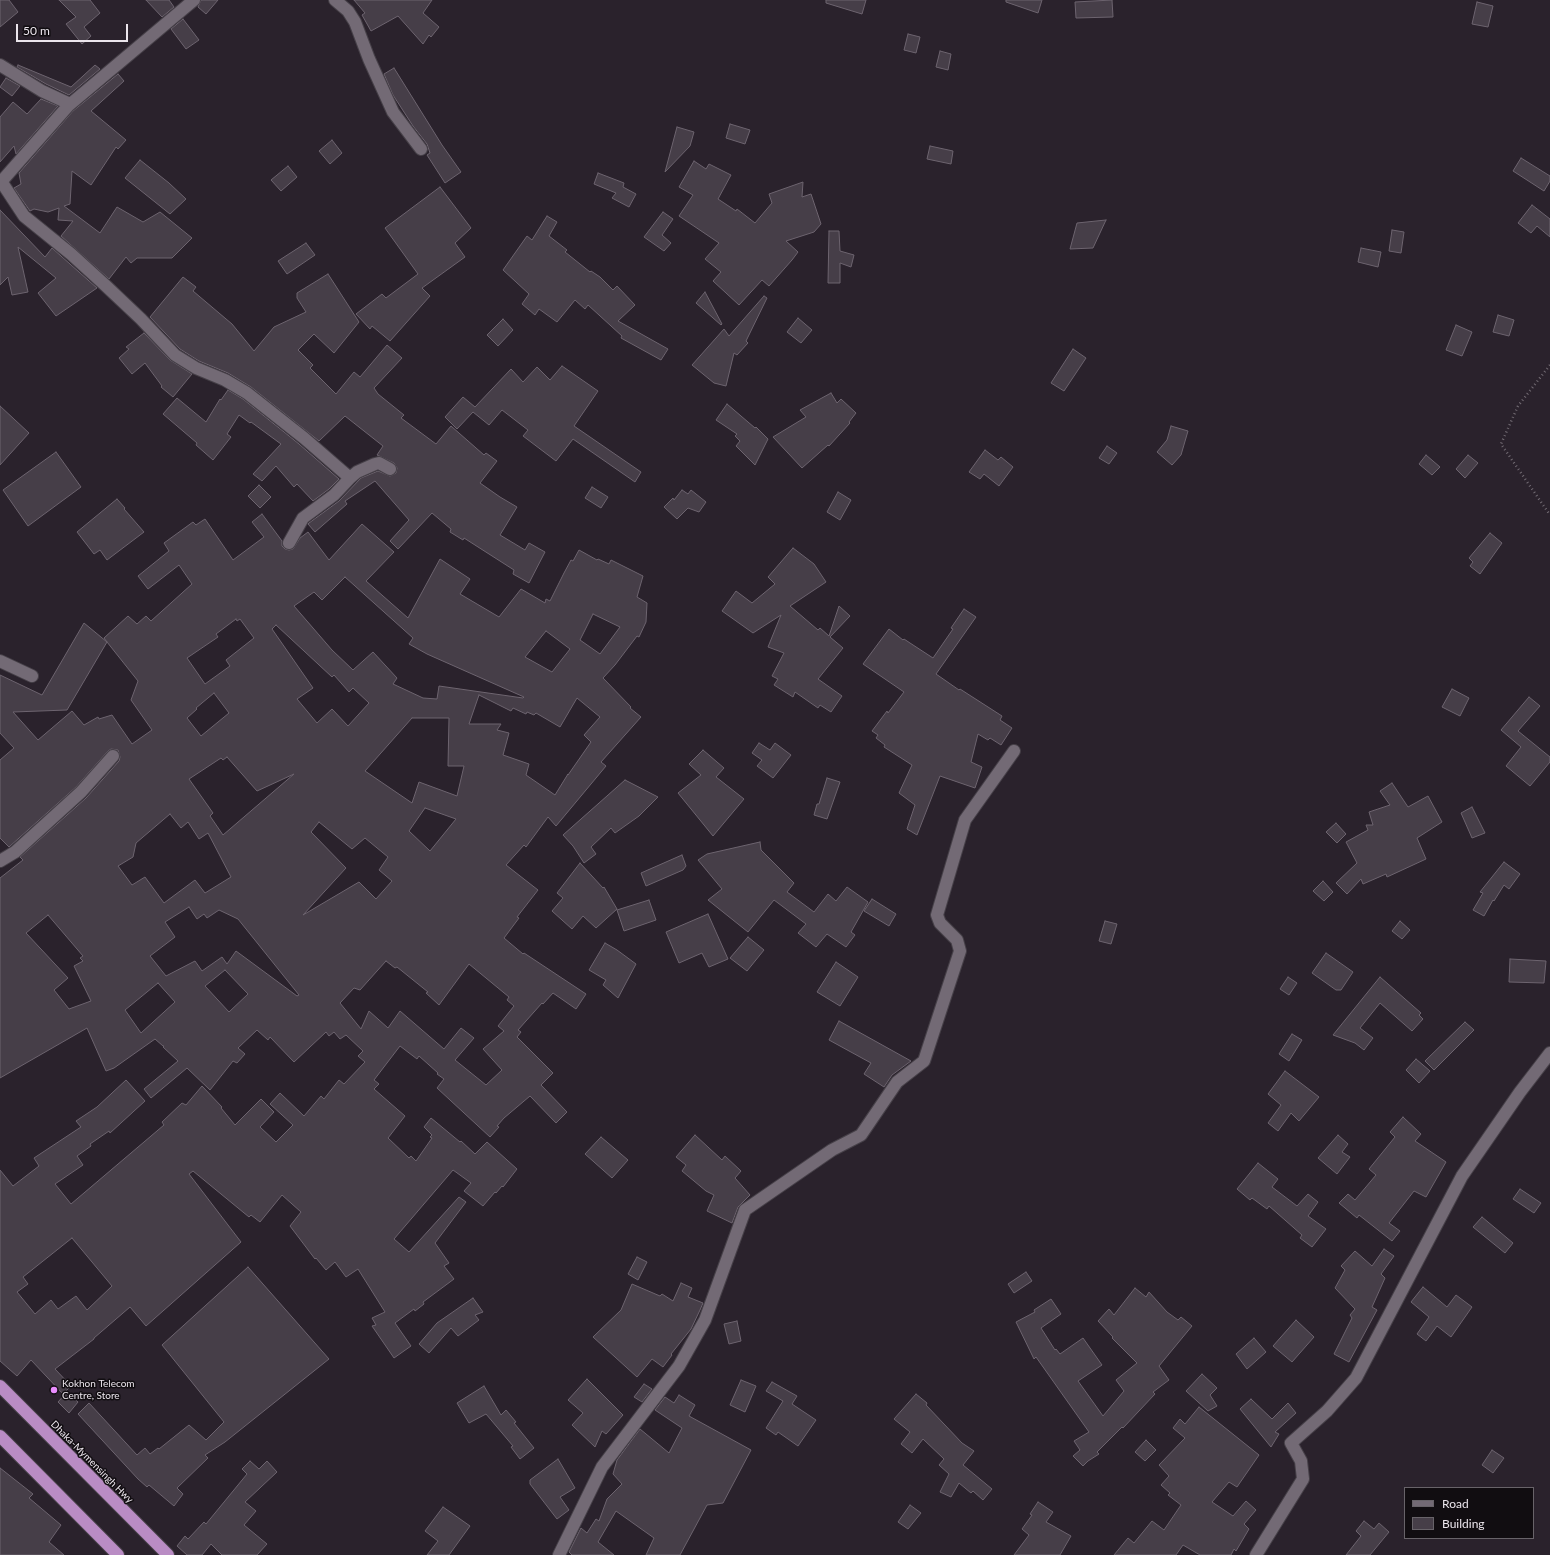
<!DOCTYPE html>
<html>
<head>
<meta charset="utf-8">
<style>
  body { margin:0 }
  #map { position:relative; width:1550px; height:1555px; overflow:hidden; background:#2a222c; font-family:Lato,sans-serif }
  canvas { display:block }
  .legend { position:absolute; left:1404px; top:1487px; width:130px; height:52px; box-sizing:border-box; background:#110d11; border:1px solid #686369; margin:0; padding:5px 7px; list-style:none; font-size:12px; color:#ebe5ec }
  .legend li { display:flex; align-items:center; gap:8px; height:20px }
  .legend b { width:20px; border:1px solid #686369 }
  .scale { position:absolute; left:16px; top:24px; width:112px; height:18px; box-sizing:border-box; border:2px solid #ebe5ec; border-top:0; padding-left:5px; font-size:12px; line-height:14px; white-space:nowrap; color:#ebe5ec; -webkit-text-stroke:3px #110d11; paint-order:stroke }
</style>
</head>
<body>
<div id="map">
<canvas width="1550" height="1555"></canvas>
<ul class="legend">
<li><b style="height:5px;background:#736a75"></b>Road</li>
<li><b style="height:11px;background:#463e48"></b>Building</li>
</ul>
<div class="scale">50 m</div>
</div>
<script>
const context = document.querySelector('canvas').getContext('2d');
context.lineJoin = 'round';
function fill(path, color) { context.fillStyle = color; context.fill(path, 'evenodd'); }
const shape = rows => new Path2D(rows.map(r => 'M' + r).join(''));
function trace(path, color, width, dash) { context.strokeStyle = color; context.lineWidth = width; context.lineCap = dash ? 'butt' : 'round'; context.setLineDash(dash || []); context.stroke(path); }
function write(font, color, halo, rows, align = 'center') {
  context.font = font + ' Lato,sans-serif'; context.lineWidth = 3; context.setLineDash([]); context.textBaseline = 'middle'; context.strokeStyle = halo; context.fillStyle = color; for (const [text, x, y, turn = 0] of rows) {
    context.save(); context.translate(x, y); context.rotate((+turn || 0) * Math.PI / 180); context.textAlign = isNaN(turn) ? turn : align; if (halo) context.strokeText(text, 0, 0); context.fillText(text, 0, 0); context.restore();
  }
}
const building = shape([
  [0,0,9,0,18,12,0,27,0,0],
  [59,0,90,0,100,13,84,27,91,36,82,44,66,24,76,17,59,0],
  [146,0,169,0,174,7,162,17,146,0],
  [201,0,218,0,206,14,198,7,201,0],
  [354,0,432,0,423,13,439,27,431,37,429,35,423,44,398,16,371,31,362,15,365,13,354,0],
  [826,0,866,0,862,14,826,3,826,0],
  [1006,0,1042,0,1038,13,1006,2,1006,0],
  [1112,0,1113,17,1076,18,1075,2,1112,0],
  [1477,2,1493,6,1488,27,1472,24,1477,2],
  [183,19,199,40,186,49,171,29,183,19],
  [908,34,920,37,916,53,904,50,908,34],
  [940,51,951,54,948,70,936,67,940,51],
  [18,65,71,87,95,65,100,69,69,95,46,84,17,67,18,65],
  [394,68,442,145,461,172,445,183,427,155,430,153,427,144,413,126,393,95,384,74,394,68],
  [118,74,124,81,91,111,126,140,118,149,116,147,91,185,72,171,70,204,64,206,100,233,117,207,143,222,160,212,192,238,172,258,137,258,131,263,126,257,109,279,61,236,73,221,58,220,59,208,48,212,34,209,30,211,14,188,21,184,19,173,73,111,118,74],
  [6,78,20,86,12,96,0,87,6,78],
  [41,99,58,106,16,154,14,146,0,162,0,117,13,102,27,114,41,99],
  [730,124,750,130,745,144,726,138,730,124],
  [677,127,694,132,690,146,665,172,677,127],
  [332,140,342,153,330,164,319,151,332,140],
  [930,146,953,151,951,164,927,159,930,146],
  [1521,158,1550,176,1550,181,1544,191,1513,171,1521,158],
  [140,160,169,183,186,199,170,214,125,178,140,160],
  [694,161,706,169,709,164,731,175,718,199,736,211,737,209,755,223,772,203,769,194,803,182,802,197,811,194,821,224,814,232,786,241,798,252,792,260,769,286,762,280,739,305,713,281,721,272,705,259,719,243,679,216,693,195,679,187,694,161],
  [288,166,297,177,281,191,271,180,288,166],
  [598,173,624,183,623,187,636,194,629,207,612,198,616,193,594,184,598,173],
  [440,187,471,228,455,243,465,257,422,288,430,296,390,341,372,326,370,329,356,314,382,294,386,298,418,274,385,228,440,187],
  [1532,205,1550,219,1550,237,1537,226,1531,233,1518,223,1532,205],
  [0,210,45,257,52,248,97,288,56,316,38,293,56,278,18,247,28,292,12,295,8,277,0,285,0,210],
  [663,212,673,219,662,235,671,243,664,251,644,237,663,212],
  [547,216,557,222,549,236,567,250,565,252,590,272,591,271,600,277,613,290,617,286,635,305,618,321,668,349,661,360,621,338,622,336,588,305,585,309,575,300,557,322,539,309,535,315,522,304,529,294,503,270,527,236,532,240,547,216],
  [1106,220,1093,248,1070,249,1077,223,1106,220],
  [1392,230,1404,232,1401,253,1389,251,1392,230],
  [829,231,839,231,840,251,854,255,851,267,840,263,840,283,828,283,829,231],
  [306,243,315,255,287,274,278,261,306,243],
  [1361,248,1381,252,1378,267,1358,262,1361,248],
  [328,274,359,322,334,353,314,334,298,350,313,365,310,368,336,394,354,372,360,377,387,345,402,358,374,388,378,394,404,415,401,418,436,444,451,426,484,455,486,453,497,461,480,483,500,497,517,507,500,535,525,550,529,543,545,552,529,583,513,574,514,570,464,538,463,540,450,532,451,529,432,513,398,549,390,541,409,520,375,481,345,501,347,504,315,532,308,524,309,523,339,501,361,478,378,471,390,476,396,473,397,468,394,463,377,455,383,446,345,416,319,441,251,387,228,373,199,361,180,349,150,317,183,277,196,287,193,291,232,324,254,351,274,327,306,312,297,298,297,293,328,274],
  [705,292,722,324,721,325,696,303,705,292],
  [764,296,767,298,746,341,748,343,737,355,734,353,726,386,714,383,692,365,724,329,729,336,764,296],
  [1498,315,1514,320,1509,336,1493,332,1498,315],
  [798,318,812,330,801,343,787,332,798,318],
  [503,319,513,330,498,346,487,335,503,319],
  [1456,325,1472,332,1462,356,1446,350,1456,325],
  [144,333,170,360,192,374,173,397,161,387,162,386,145,363,132,374,119,358,129,349,126,347,144,333],
  [1073,349,1086,358,1064,391,1051,383,1073,349],
  [562,366,598,391,574,426,641,472,635,482,573,439,556,461,523,436,528,430,502,410,489,425,473,412,457,429,445,417,463,397,475,407,511,369,523,382,537,367,550,380,562,366],
  [228,390,243,399,299,444,339,479,329,489,313,501,297,484,294,487,276,466,262,481,253,474,281,444,251,422,250,423,239,415,227,434,231,437,213,460,196,445,197,443,163,414,177,398,206,422,220,399,221,400,228,390],
  [831,393,837,403,841,399,856,413,849,422,850,423,829,446,828,445,802,468,773,437,806,417,800,410,831,393],
  [727,404,755,428,756,427,768,439,755,465,736,446,740,441,735,436,737,434,716,420,727,404],
  [0,406,29,433,0,465,0,406],
  [1171,426,1188,431,1181,455,1172,465,1157,452,1167,440,1171,426],
  [1107,446,1117,453,1109,464,1099,458,1107,446],
  [985,450,998,460,1001,457,1013,467,999,486,984,474,980,479,969,472,985,450],
  [56,452,81,487,28,526,3,490,56,452],
  [1426,455,1440,467,1432,475,1419,464,1426,455],
  [1468,455,1478,463,1465,478,1456,469,1468,455],
  [259,485,271,497,260,508,248,496,259,485],
  [592,487,608,497,601,508,585,498,592,487],
  [682,490,688,494,691,490,706,502,699,512,688,508,677,519,664,507,673,498,674,500,682,490],
  [838,492,851,500,840,520,827,512,838,492],
  [117,499,125,508,124,509,144,532,107,560,100,550,94,554,77,532,117,499],
  [262,514,282,541,282,546,285,549,289,550,293,549,300,538,308,532,329,560,362,524,394,552,366,581,408,618,440,559,470,579,460,594,499,617,521,589,545,603,546,599,550,601,564,573,571,560,573,561,579,550,597,560,598,559,609,564,611,560,643,576,637,597,647,603,646,622,639,637,637,636,615,665,603,678,631,707,630,708,641,717,601,762,606,766,556,826,548,817,526,847,524,845,506,865,538,890,517,917,519,918,504,938,523,954,524,953,586,994,576,1009,553,993,543,1004,542,1003,518,1030,521,1032,517,1037,553,1073,541,1085,567,1112,556,1123,530,1096,504,1118,497,1126,499,1127,490,1137,437,1088,444,1079,437,1074,438,1073,419,1056,417,1059,400,1046,374,1080,379,1084,374,1089,405,1116,388,1138,409,1158,411,1156,416,1161,432,1138,430,1137,432,1135,424,1127,431,1118,460,1142,461,1141,475,1154,487,1142,517,1169,503,1187,502,1186,496,1193,495,1192,483,1206,464,1191,471,1183,453,1170,394,1239,409,1252,459,1197,466,1202,435,1243,449,1263,444,1266,454,1279,423,1302,424,1304,415,1311,414,1309,395,1323,411,1346,394,1358,372,1326,376,1325,372,1318,385,1312,358,1269,346,1277,335,1262,326,1270,316,1258,315,1259,290,1226,301,1212,282,1195,260,1222,251,1215,249,1217,193,1171,189,1174,241,1242,146,1326,130,1307,94,1338,94,1339,55,1369,71,1386,63,1394,31,1360,17,1376,0,1361,0,1170,13,1186,39,1166,34,1158,81,1127,76,1121,97,1107,126,1080,145,1101,110,1133,109,1131,90,1144,91,1146,77,1156,83,1165,55,1184,71,1204,164,1125,162,1122,182,1103,186,1105,202,1086,222,1107,221,1108,235,1125,261,1099,274,1112,260,1127,276,1142,293,1125,270,1104,280,1093,304,1116,321,1096,324,1099,339,1080,344,1084,365,1062,358,1056,363,1051,346,1035,340,1039,334,1032,329,1036,326,1032,294,1062,270,1037,268,1040,257,1030,238,1048,245,1054,237,1063,233,1061,210,1090,187,1068,151,1098,144,1089,178,1061,163,1047,164,1046,163,1046,155,1039,114,1068,106,1071,87,1028,0,1078,0,878,23,860,20,857,86,798,119,761,120,757,118,750,111,749,108,751,76,787,9,847,0,838,0,760,14,748,0,733,0,675,42,695,84,623,107,642,104,638,128,616,137,624,146,616,151,621,192,584,179,565,148,589,138,576,169,551,164,543,193,522,196,525,205,519,233,560,264,537,252,522,262,514],
  [345,577,413,638,409,644,427,654,524,697,523,698,439,686,437,699,423,698,393,684,397,678,373,652,353,670,332,650,294,606,314,592,322,600,345,577],
  [593,614,620,627,600,654,580,640,593,614],
  [236,619,237,621,240,619,254,638,226,660,230,666,205,684,187,658,218,637,216,634,236,619],
  [276,625,332,677,334,675,349,692,353,688,369,703,348,726,332,709,317,723,297,699,313,688,272,629,276,625],
  [546,631,570,649,552,672,525,657,546,631],
  [107,642,138,681,131,700,152,730,132,744,112,715,99,719,98,717,84,725,72,711,38,740,13,712,67,710,107,642],
  [214,693,229,713,201,736,187,718,197,709,196,708,214,693],
  [479,695,511,711,513,708,526,714,527,712,534,715,536,713,560,727,577,698,600,717,584,735,591,742,568,775,568,774,555,795,526,775,529,764,503,755,509,733,497,730,501,724,469,724,479,695],
  [412,718,449,718,448,766,464,766,457,796,419,782,412,803,365,771,412,718],
  [227,757,257,791,294,774,223,835,210,816,213,813,189,779,221,758,223,760,227,757],
  [425,808,456,819,430,851,409,831,425,808],
  [170,814,181,828,188,822,199,839,208,833,231,877,205,893,195,880,164,903,145,877,132,885,118,866,133,857,136,843,170,814],
  [319,822,352,849,365,838,388,857,379,870,392,881,376,899,359,882,303,915,346,868,311,832,319,822],
  [189,907,197,919,204,914,207,918,219,910,238,919,299,995,297,996,236,951,227,964,222,957,202,971,195,961,166,976,150,956,175,937,165,922,189,907],
  [48,915,83,956,80,958,83,961,74,966,91,1001,69,1009,54,990,68,978,26,933,48,915],
  [386,961,395,968,397,967,428,992,426,993,439,1005,469,964,509,997,507,1000,514,1006,498,1026,504,1031,483,1049,502,1070,486,1085,455,1060,474,1038,461,1028,444,1049,400,1011,388,1028,369,1011,361,1029,340,1003,354,988,360,990,386,961],
  [225,970,248,994,229,1012,205,986,225,970],
  [158,983,175,1002,141,1033,125,1010,158,983],
  [72,1238,112,1286,87,1310,76,1296,58,1309,51,1300,35,1314,17,1292,28,1284,23,1277,72,1238],
  [1490,533,1502,543,1480,574,1470,566,1473,562,1469,558,1490,533],
  [793,548,814,564,826,582,790,606,818,630,820,628,829,636,839,606,850,616,830,637,843,648,818,679,842,696,831,712,820,705,818,708,795,692,793,697,774,685,778,679,772,676,784,653,768,647,781,615,753,633,722,611,736,591,752,603,775,584,768,577,793,548],
  [964,609,976,617,936,674,959,690,960,689,1002,716,1000,720,1012,728,1001,745,990,738,988,740,978,734,971,762,982,767,975,788,940,776,917,835,907,829,915,805,899,793,912,765,884,747,885,745,876,738,878,735,872,731,887,711,888,713,904,692,863,664,889,629,903,640,904,639,910,643,933,658,953,629,951,628,964,609],
  [1452,689,1469,698,1460,716,1442,707,1452,689],
  [1529,697,1540,706,1518,731,1550,757,1550,762,1530,786,1506,766,1521,747,1501,730,1529,697],
  [759,743,770,750,775,743,791,755,773,778,757,766,762,760,752,753,759,743],
  [703,750,724,768,716,777,744,799,713,836,678,793,701,775,689,764,703,750],
  [827,778,840,782,827,819,814,815,817,804,819,804,827,778],
  [625,780,658,797,639,816,615,833,611,828,591,847,596,854,584,863,573,846,563,835,625,780],
  [1392,783,1408,807,1428,796,1442,822,1417,838,1426,859,1387,877,1386,874,1363,884,1361,879,1347,894,1336,883,1357,863,1346,842,1368,830,1366,825,1373,825,1369,812,1390,805,1380,791,1392,783],
  [1472,807,1485,833,1472,838,1461,813,1472,807],
  [1336,823,1346,834,1337,843,1326,832,1336,823],
  [760,842,761,850,794,883,787,892,814,912,828,894,836,901,847,887,868,902,851,932,855,935,846,947,827,934,816,947,798,933,806,924,774,900,748,932,708,900,722,889,698,860,707,854,760,842],
  [682,855,686,866,683,870,646,886,641,873,682,855],
  [1504,862,1520,874,1509,889,1504,885,1494,901,1493,900,1484,916,1473,910,1483,893,1480,892,1504,862],
  [580,863,603,888,604,887,617,909,596,928,583,916,572,929,552,911,563,898,557,893,580,863],
  [1323,881,1333,892,1324,901,1313,891,1323,881],
  [872,899,896,914,889,926,864,911,872,899],
  [649,900,656,920,624,931,617,910,649,900],
  [708,914,728,959,709,967,702,953,679,963,666,932,708,914],
  [1105,921,1117,924,1111,944,1099,941,1105,921],
  [1400,921,1410,930,1402,939,1392,931,1400,921],
  [748,937,764,950,747,971,730,958,748,937],
  [605,943,617,950,636,964,618,998,603,985,606,980,589,970,605,943],
  [1326,953,1353,972,1341,990,1336,990,1312,973,1326,953],
  [1510,959,1546,961,1544,983,1509,982,1510,959],
  [836,962,858,977,840,1006,817,992,836,962],
  [1288,977,1297,983,1289,995,1280,989,1288,977],
  [1380,977,1421,1013,1419,1015,1423,1019,1412,1031,1380,1003,1360,1028,1373,1038,1364,1050,1355,1043,1333,1035,1380,977],
  [839,1021,911,1061,892,1075,884,1087,864,1074,871,1063,829,1040,839,1021],
  [1465,1022,1474,1030,1434,1070,1425,1061,1465,1022],
  [1292,1034,1302,1040,1289,1061,1279,1054,1292,1034],
  [1416,1059,1430,1071,1419,1083,1406,1070,1416,1059],
  [1285,1071,1319,1097,1299,1121,1291,1113,1278,1131,1268,1123,1281,1105,1268,1094,1285,1071],
  [1403,1117,1421,1134,1415,1141,1446,1162,1426,1197,1414,1191,1389,1223,1400,1231,1392,1241,1359,1215,1357,1218,1339,1203,1348,1194,1355,1200,1376,1175,1369,1169,1395,1137,1390,1132,1403,1117],
  [695,1135,722,1160,725,1156,741,1171,735,1178,750,1195,738,1207,732,1223,707,1211,714,1195,706,1191,682,1171,686,1165,676,1157,695,1135],
  [1338,1135,1348,1144,1342,1152,1350,1157,1337,1174,1318,1158,1338,1135],
  [601,1137,628,1160,612,1178,585,1154,601,1137],
  [1258,1163,1278,1179,1272,1187,1297,1206,1308,1194,1318,1202,1308,1216,1326,1229,1312,1247,1300,1238,1302,1235,1269,1206,1267,1209,1252,1198,1250,1200,1237,1189,1258,1163],
  [1520,1189,1541,1203,1534,1213,1513,1199,1520,1189],
  [1482,1217,1513,1243,1505,1253,1473,1227,1482,1217],
  [1384,1249,1394,1256,1381,1274,1385,1278,1372,1307,1377,1310,1349,1362,1334,1354,1352,1318,1350,1315,1355,1309,1335,1288,1345,1270,1341,1266,1355,1251,1372,1266,1384,1249],
  [637,1257,647,1262,638,1280,628,1274,637,1257],
  [248,1267,329,1359,225,1442,205,1455,208,1458,177,1488,183,1494,174,1506,149,1485,147,1487,138,1479,78,1414,89,1403,137,1455,145,1448,150,1454,158,1448,159,1449,189,1425,206,1440,224,1422,162,1345,248,1267],
  [1026,1272,1032,1281,1014,1293,1008,1284,1026,1272],
  [681,1283,692,1288,688,1297,703,1303,700,1310,691,1329,671,1354,672,1355,663,1367,652,1359,637,1377,593,1337,621,1310,632,1284,660,1296,662,1294,673,1301,681,1283],
  [1423,1287,1447,1307,1456,1295,1472,1307,1451,1337,1437,1326,1426,1341,1417,1334,1429,1317,1411,1302,1423,1287],
  [1135,1288,1146,1297,1149,1292,1167,1312,1178,1320,1181,1317,1192,1326,1159,1366,1169,1380,1153,1392,1155,1394,1123,1428,1122,1427,1097,1452,1099,1454,1088,1461,1083,1466,1073,1456,1080,1450,1074,1441,1089,1432,1036,1357,1034,1359,1016,1322,1035,1312,1034,1310,1051,1299,1061,1314,1041,1328,1055,1350,1056,1349,1060,1354,1083,1338,1102,1365,1078,1381,1103,1416,1124,1391,1116,1380,1137,1363,1112,1338,1113,1337,1098,1321,1109,1309,1114,1315,1135,1288],
  [473,1298,483,1312,475,1315,479,1320,458,1336,451,1328,429,1353,419,1344,437,1323,473,1298],
  [1296,1320,1314,1337,1292,1362,1273,1346,1296,1320],
  [737,1321,741,1341,729,1344,724,1324,737,1321],
  [1254,1338,1266,1352,1247,1369,1236,1354,1254,1338],
  [1202,1374,1217,1388,1210,1395,1217,1406,1208,1411,1186,1391,1202,1374],
  [587,1379,623,1415,606,1434,602,1431,595,1447,572,1425,583,1413,568,1400,587,1379],
  [741,1380,756,1386,745,1412,730,1405,741,1380],
  [772,1382,797,1396,792,1404,816,1420,798,1446,778,1432,776,1435,766,1428,783,1401,766,1391,772,1382],
  [644,1384,652,1389,642,1402,634,1397,644,1384],
  [484,1386,501,1415,506,1410,516,1422,514,1423,534,1448,520,1459,511,1447,513,1446,486,1414,469,1423,457,1403,484,1386],
  [67,1392,78,1402,69,1413,58,1402,67,1392],
  [916,1394,927,1403,926,1405,962,1443,974,1451,963,1465,992,1489,983,1500,973,1491,971,1493,959,1483,951,1497,940,1492,949,1474,939,1465,944,1459,923,1439,912,1453,901,1444,910,1432,894,1419,916,1394],
  [679,1395,695,1405,689,1416,751,1450,723,1503,707,1505,680,1555,646,1555,654,1538,616,1511,598,1542,614,1555,572,1555,569,1552,581,1528,587,1533,596,1519,599,1521,607,1499,622,1484,613,1474,617,1460,640,1429,669,1453,682,1428,655,1410,665,1397,674,1403,679,1395],
  [1251,1399,1272,1419,1288,1403,1296,1413,1275,1432,1279,1434,1271,1447,1240,1409,1251,1399],
  [1199,1407,1259,1455,1237,1487,1229,1482,1212,1502,1233,1516,1246,1501,1256,1510,1244,1524,1249,1529,1236,1551,1234,1549,1231,1555,1200,1555,1183,1545,1176,1555,1114,1555,1128,1538,1134,1543,1152,1521,1164,1530,1181,1505,1168,1495,1170,1493,1161,1485,1169,1476,1159,1465,1185,1438,1173,1428,1180,1419,1185,1424,1199,1407],
  [1146,1440,1156,1450,1145,1461,1135,1452,1146,1440],
  [1492,1450,1504,1458,1493,1473,1482,1465,1492,1450],
  [558,1459,575,1488,560,1497,569,1510,557,1519,530,1484,530,1480,558,1459],
  [250,1461,259,1469,267,1461,277,1472,245,1502,256,1511,244,1525,267,1544,257,1555,222,1555,211,1544,202,1555,187,1555,177,1546,185,1536,188,1539,204,1522,206,1524,247,1474,242,1469,250,1461],
  [0,1468,33,1494,29,1498,61,1525,49,1542,64,1555,0,1555,0,1468],
  [1038,1502,1053,1512,1046,1522,1071,1536,1060,1555,1014,1555,1029,1535,1022,1529,1032,1515,1030,1514,1038,1502],
  [910,1505,921,1513,908,1529,898,1522,910,1505],
  [443,1507,470,1526,449,1555,427,1555,438,1541,425,1531,443,1507],
  [1364,1521,1374,1529,1379,1523,1389,1532,1370,1555,1346,1555,1361,1536,1356,1531,1364,1521]
]);
const path = shape([
  [1550,365,1518,406,1501,444,1550,515]
]);
const minor = shape([
  [335,0,348,11,355,22,369,59,393,112,421,149],
  [0,65,42,91,70,104],
  [1,181,24,216,71,254,105,285,141,319,175,355,196,368,225,380,247,393,304,438,350,478,357,472,375,464,379,463,390,469],
  [0,183,68,106,194,0],
  [289,543,303,518,334,495,350,478],
  [0,661,32,676],
  [0,861,15,852,81,792,113,756],
  [559,1555,602,1467,679,1366,705,1320,745,1210,832,1150,861,1135,897,1082,924,1061,960,951,957,940,940,923,937,915,965,820,1014,751],
  [1256,1555,1303,1479,1301,1461,1291,1443,1327,1411,1356,1378,1462,1176,1520,1092,1550,1053]
]);
const highway = shape([
  [0,1386,168,1555],
  [0,1436,118,1555]
]);
const markers = [
  [54,1390,4,"#e98dfe"]
];
const poiNames = [
  ["Kokhon Telecom",62,1384],
  ["Centre, Store",62,1396]
];
const streetNames = [
  ["Dhaka-Mymensingh Hwy",92,1462,45]
];
fill(building, '#463e48');
trace(building, '#6d646f', 1);
trace(minor, '#464048', 14);
trace(highway, '#464048', 14);
trace(path, '#726b73', 2.5, [1, 3]);
trace(minor, '#736a75', 12);
trace(highway, '#b98cc4', 12);
for (const [x, y, r, color] of markers) { const dot = new Path2D(); dot.arc(x, y, r, 0, 2 * Math.PI); context.fillStyle = color; context.fill(dot); trace(dot, '#110d11', 1.5); }
write('10px', '#ebe5ec', '#110d11', poiNames, 'left');
write('10px', '#ebe5ec', '#110d11', streetNames);
</script>
</body>
</html>
